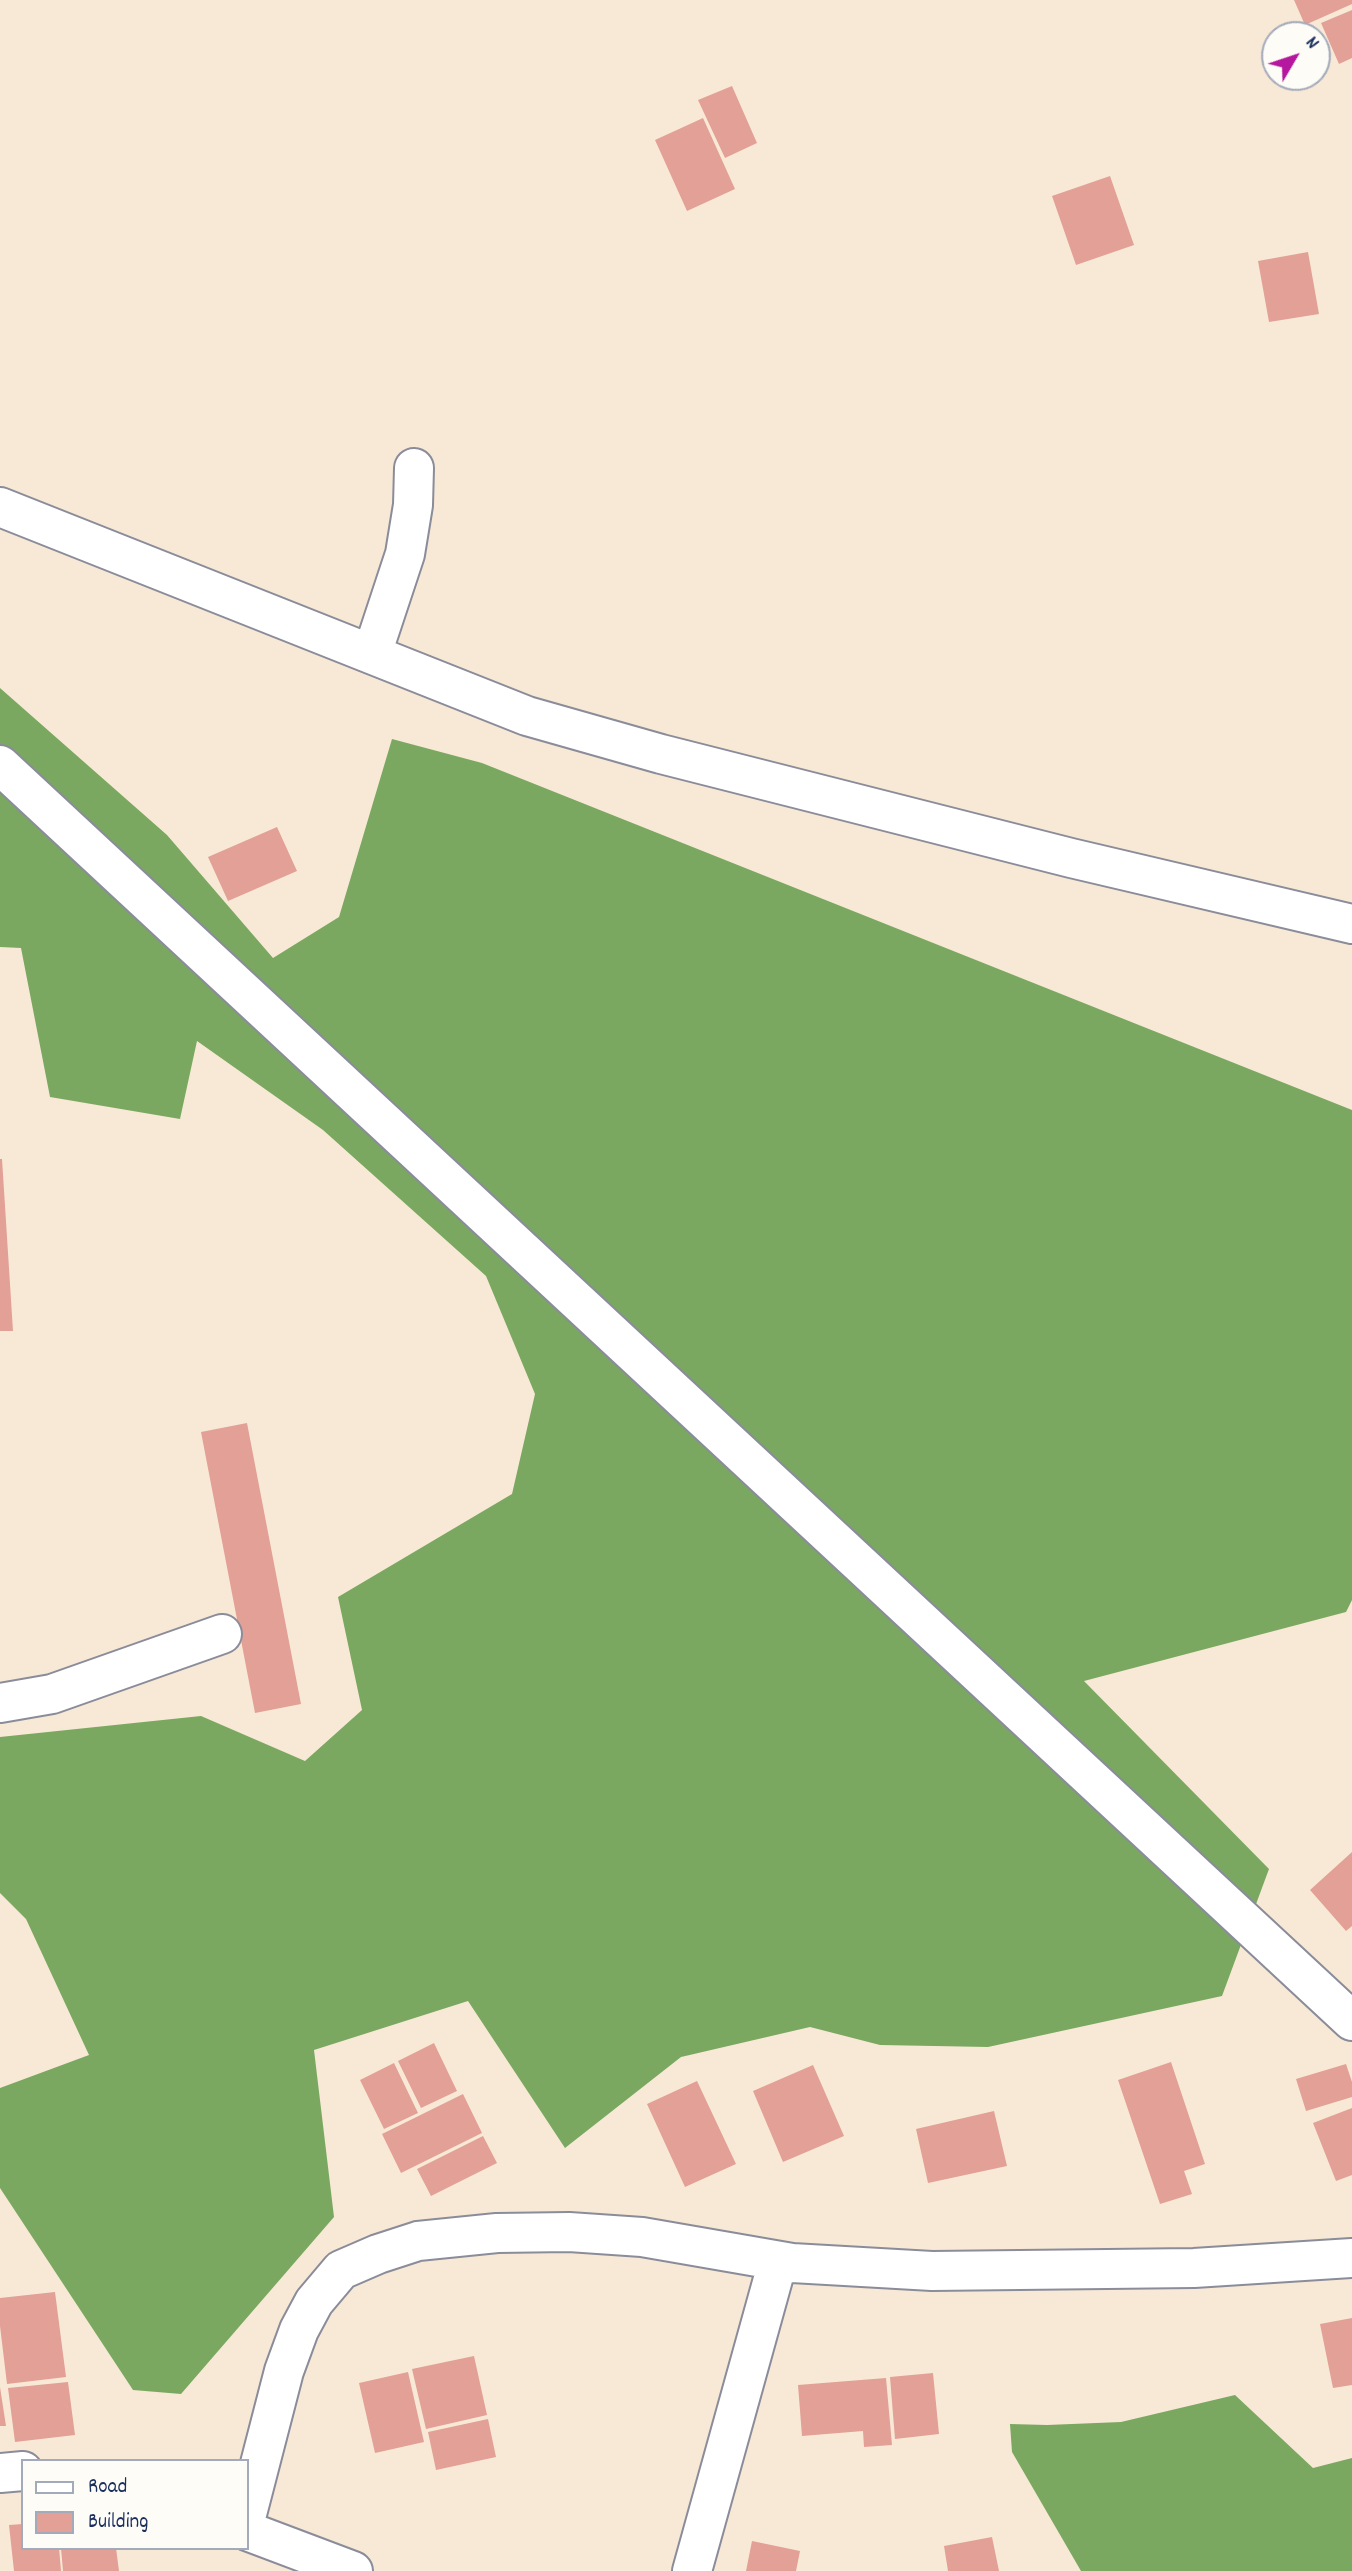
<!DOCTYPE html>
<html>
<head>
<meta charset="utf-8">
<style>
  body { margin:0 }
  #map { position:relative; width:1352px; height:2571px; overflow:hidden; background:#f8e9d6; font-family:Dekko,sans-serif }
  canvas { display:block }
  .legend { position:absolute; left:21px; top:2459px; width:228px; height:91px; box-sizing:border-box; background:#fdfcf7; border:2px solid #a3aaba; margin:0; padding:9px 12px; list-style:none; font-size:21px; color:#1b2f5e }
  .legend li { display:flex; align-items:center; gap:14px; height:35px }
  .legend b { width:35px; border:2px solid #a3aaba }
  .north { position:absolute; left:1261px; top:21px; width:70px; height:70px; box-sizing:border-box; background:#fdfcf7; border:2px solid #a3aaba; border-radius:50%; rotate:51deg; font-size:19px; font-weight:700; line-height:28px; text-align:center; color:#1b2f5e }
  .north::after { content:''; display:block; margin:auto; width:24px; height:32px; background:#b5179e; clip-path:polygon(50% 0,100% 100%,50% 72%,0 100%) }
</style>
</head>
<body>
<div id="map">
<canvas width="1352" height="2571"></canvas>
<ul class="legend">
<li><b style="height:9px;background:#fff"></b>Road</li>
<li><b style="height:19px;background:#e2a096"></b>Building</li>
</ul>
<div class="north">N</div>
</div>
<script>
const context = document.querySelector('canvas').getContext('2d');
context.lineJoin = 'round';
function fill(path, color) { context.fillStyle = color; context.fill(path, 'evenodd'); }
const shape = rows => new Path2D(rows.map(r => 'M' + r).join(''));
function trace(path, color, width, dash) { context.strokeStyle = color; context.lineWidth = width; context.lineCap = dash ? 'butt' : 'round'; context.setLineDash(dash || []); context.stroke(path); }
const forest = shape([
  [0,688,167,835,273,958,339,917,392,739,482,763,1352,1110,1352,1600,1346,1612,1084,1681,1269,1869,1222,1996,988,2047,880,2045,810,2027,681,2057,565,2148,468,2001,314,2050,334,2217,181,2394,133,2390,0,2188,0,2088,89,2055,26,1919,0,1893,0,1737,201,1716,305,1761,362,1710,338,1597,512,1494,535,1394,486,1276,323,1130,197,1041,180,1119,50,1097,21,948,0,947],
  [1235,2395,1313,2468,1352,2458,1352,2571,1081,2571,1012,2452,1010,2424,1047,2425,1121,2422]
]);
const building = shape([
  [1294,0,1352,0,1352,4,1305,25],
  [1352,10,1352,58,1339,64,1321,23],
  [732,86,757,143,725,158,698,100],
  [703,118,735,189,687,211,655,140],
  [1110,176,1134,245,1076,265,1052,196],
  [1308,252,1319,314,1269,322,1258,261],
  [277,827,297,871,228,901,208,857],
  [0,1159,2,1159,13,1331,0,1331],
  [247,1423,301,1704,255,1713,201,1432],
  [1352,1852,1352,1926,1346,1931,1310,1890],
  [434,2043,457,2091,421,2108,398,2061],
  [1171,2062,1205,2164,1184,2171,1192,2194,1160,2204,1118,2080],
  [394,2063,418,2113,384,2129,360,2080],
  [1346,2064,1352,2082,1352,2097,1306,2111,1296,2079],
  [813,2065,844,2136,783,2162,753,2091],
  [697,2081,736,2164,685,2187,647,2104],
  [463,2094,482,2133,401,2173,382,2134],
  [1352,2108,1352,2175,1336,2181,1313,2123],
  [994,2111,1007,2166,928,2183,916,2129],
  [483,2136,497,2163,431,2196,417,2169],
  [55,2292,66,2377,7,2384,0,2326,0,2298],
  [1352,2318,1352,2385,1333,2388,1320,2324],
  [474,2356,487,2415,426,2429,412,2369],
  [408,2372,424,2442,375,2453,359,2383],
  [933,2373,939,2434,895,2439,890,2377],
  [886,2378,892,2445,864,2447,863,2431,802,2436,798,2385],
  [68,2382,75,2435,15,2442,8,2388],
  [0,2387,6,2426,0,2426],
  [488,2419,496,2457,436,2470,428,2432],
  [23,2524,23,2548,59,2548,61,2571,14,2571,9,2525],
  [992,2537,999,2571,948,2571,944,2546],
  [752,2541,800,2551,796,2571,746,2571],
  [61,2548,116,2548,119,2571,63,2571]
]);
const minor = shape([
  [0,507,527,716,661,754,1071,858,1352,924],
  [372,654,405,554,413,505,414,468],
  [0,765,1352,2021],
  [0,1703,52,1694,222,1634],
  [0,2473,23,2471],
  [247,2514,284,2371,299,2330,314,2302,341,2270,378,2254,418,2241,497,2233,569,2232,642,2237,792,2263,932,2271,1194,2268,1352,2258],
  [247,2531,353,2571],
  [692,2571,778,2261]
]);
fill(forest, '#7aa861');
fill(building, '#e2a096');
trace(minor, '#8a8c9a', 42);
trace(minor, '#fff', 38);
</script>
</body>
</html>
